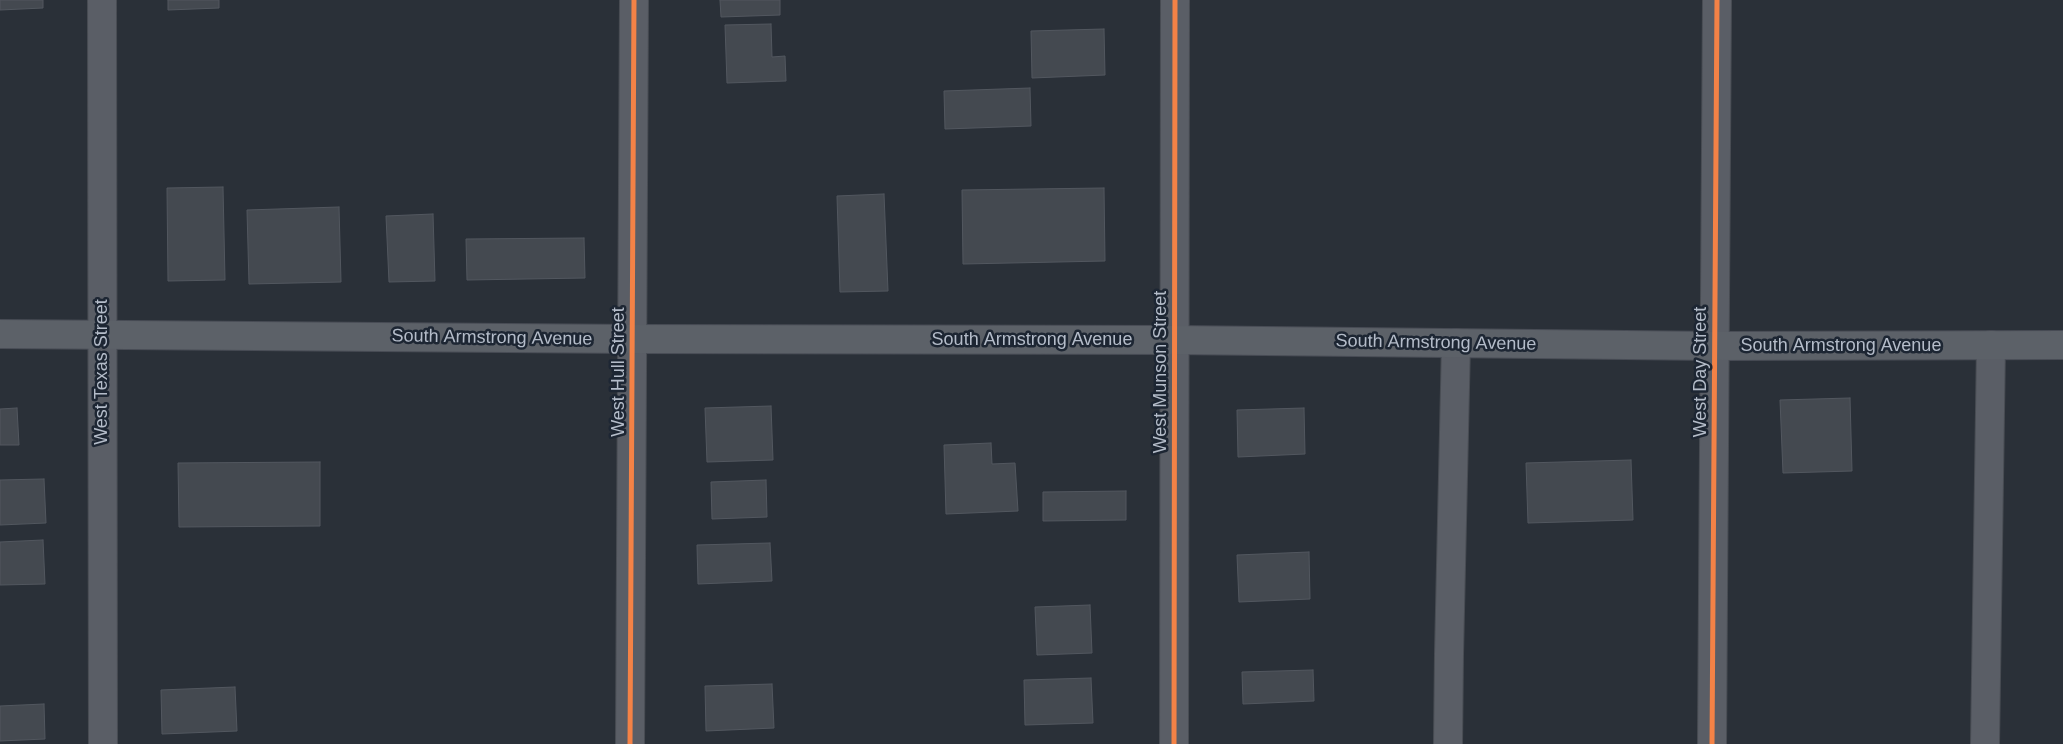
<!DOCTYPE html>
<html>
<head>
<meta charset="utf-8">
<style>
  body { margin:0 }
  canvas { display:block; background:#2a3038 }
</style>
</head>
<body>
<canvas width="2063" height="744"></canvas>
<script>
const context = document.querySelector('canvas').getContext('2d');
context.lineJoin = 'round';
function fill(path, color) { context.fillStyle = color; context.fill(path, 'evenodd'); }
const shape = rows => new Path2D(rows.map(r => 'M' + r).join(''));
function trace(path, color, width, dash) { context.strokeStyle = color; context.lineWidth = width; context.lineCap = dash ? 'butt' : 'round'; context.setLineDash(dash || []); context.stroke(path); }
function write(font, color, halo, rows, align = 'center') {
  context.font = font + ' Helvetica,sans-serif'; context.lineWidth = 5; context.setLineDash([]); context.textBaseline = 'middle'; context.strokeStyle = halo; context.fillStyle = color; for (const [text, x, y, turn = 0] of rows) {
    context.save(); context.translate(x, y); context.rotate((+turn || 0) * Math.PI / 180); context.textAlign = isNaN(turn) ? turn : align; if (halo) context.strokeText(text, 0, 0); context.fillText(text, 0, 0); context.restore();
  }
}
const building = shape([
  [0,0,43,0,43,8,0,10,0,0],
  [168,0,219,0,219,8,168,10,168,0],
  [720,0,780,0,780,15,721,17,720,0],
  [771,24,772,57,785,56,786,81,727,83,725,25,771,24],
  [1104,29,1105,75,1032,78,1031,31,1104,29],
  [1030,88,1031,126,945,129,944,91,1030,88],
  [223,187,225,280,168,281,167,188,223,187],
  [1104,188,1105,261,963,264,962,190,1104,188],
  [884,194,888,291,840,292,837,196,884,194],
  [339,207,341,282,249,284,247,210,339,207],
  [433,214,435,281,389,282,386,216,433,214],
  [584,238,585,278,467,280,466,239,584,238],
  [1850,398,1852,471,1783,473,1780,400,1850,398],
  [771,406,773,460,707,462,705,408,771,406],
  [17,408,19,445,0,445,0,409,17,408],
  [1304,408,1305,454,1238,457,1237,410,1304,408],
  [991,443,992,464,1015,463,1018,511,946,514,944,445,991,443],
  [1631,460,1633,520,1528,523,1526,463,1631,460],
  [320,462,320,526,179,527,178,463,320,462],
  [44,479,46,523,0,525,0,480,44,479],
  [766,480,767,517,712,519,711,482,766,480],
  [1126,491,1126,520,1043,521,1043,492,1126,491],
  [43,540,45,584,0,585,0,542,43,540],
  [770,543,772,581,698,584,697,545,770,543],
  [1309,552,1310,599,1239,602,1237,555,1309,552],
  [1090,605,1092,653,1037,655,1035,607,1090,605],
  [1313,670,1314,701,1243,704,1242,672,1313,670],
  [1091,678,1093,723,1025,725,1024,680,1091,678],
  [772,684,774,728,706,731,705,686,772,684],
  [235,687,237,731,162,734,161,690,235,687],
  [44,704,45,739,0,741,0,706,44,704]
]);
const minor = shape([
  [102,0,103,744],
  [630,744,634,0],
  [1174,744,1175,0],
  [1448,744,1449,654,1456,343],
  [1712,744,1717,0],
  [1985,744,1991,345]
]);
const major = shape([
  [0,334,633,339,1175,340,1715,346,2063,345]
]);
const cycleway = shape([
  [630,744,634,0],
  [1174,744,1175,0],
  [1712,744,1717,0]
]);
const streetNames = [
  ["South Armstrong Avenue",492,338,1],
  ["South Armstrong Avenue",1032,340],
  ["South Armstrong Avenue",1436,343,1],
  ["South Armstrong Avenue",1841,346],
  ["West Texas Street",102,372,-90],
  ["West Hull Street",619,372,-90],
  ["West Munson Street",1161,372,-90],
  ["West Day Street",1701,372,-90]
];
fill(building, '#444950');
trace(building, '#52575f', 1);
trace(minor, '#484c53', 30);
trace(major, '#484c55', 30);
trace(minor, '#5a5e66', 28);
trace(major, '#5c6168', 28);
trace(cycleway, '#f48246', 5);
write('18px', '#b4bcc9', '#1d2633', streetNames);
</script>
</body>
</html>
